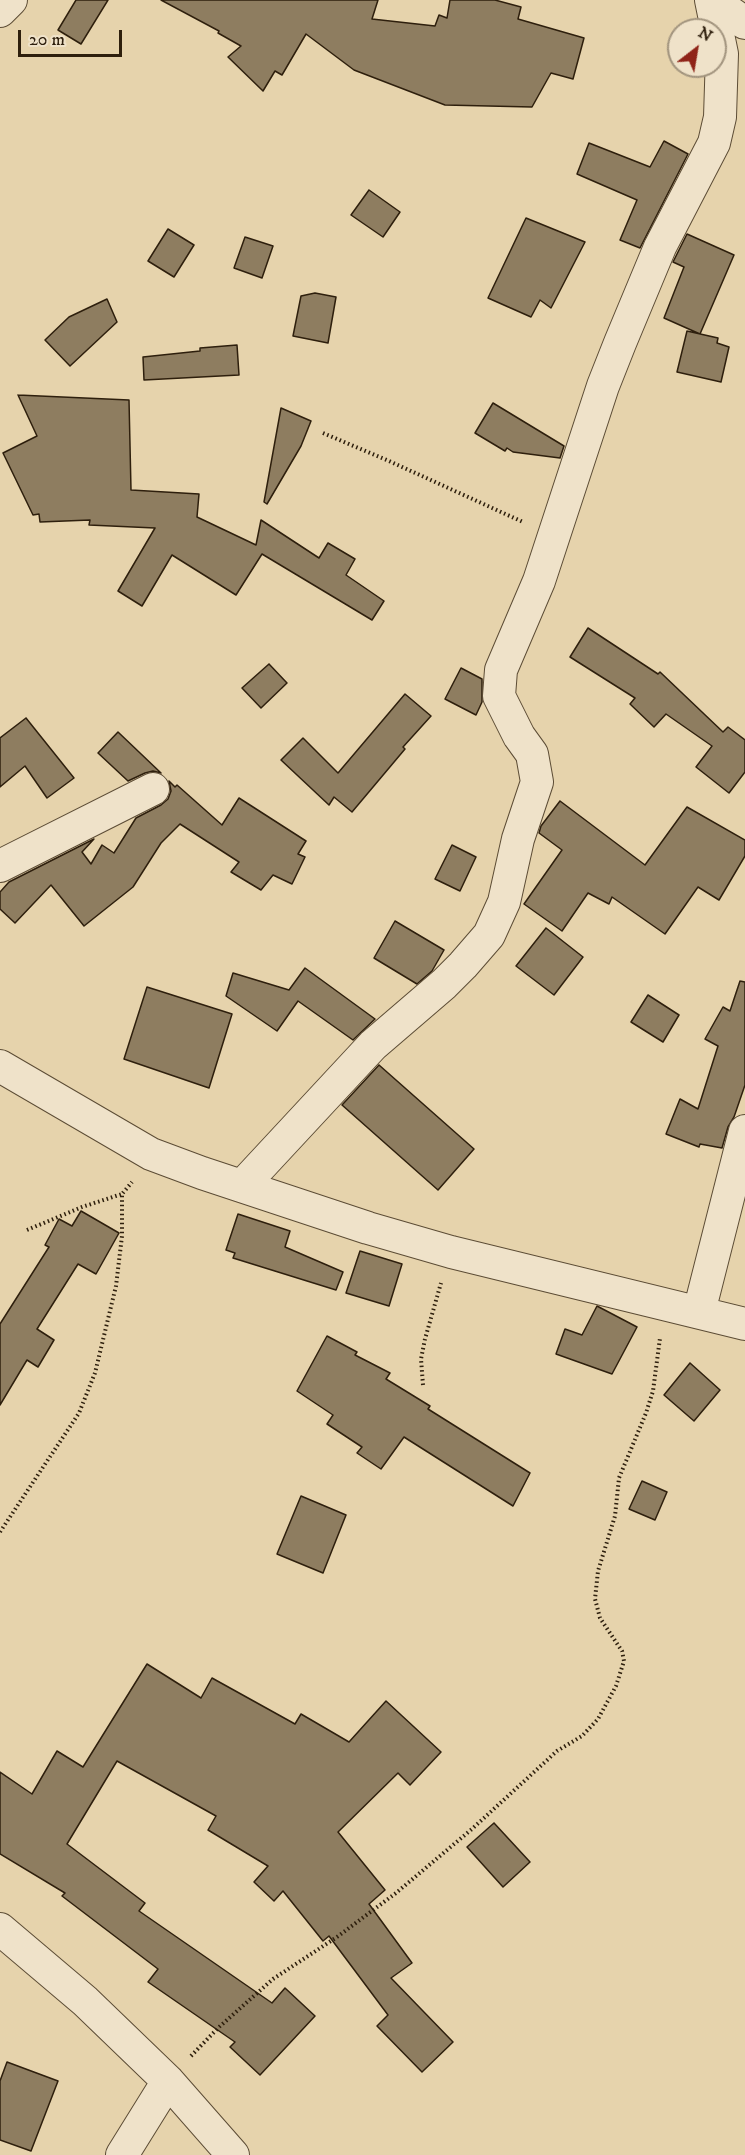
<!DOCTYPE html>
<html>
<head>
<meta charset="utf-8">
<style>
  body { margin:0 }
  #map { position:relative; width:745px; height:2155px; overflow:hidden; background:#e6d3ac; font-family:"IM FELL DW Pica",serif }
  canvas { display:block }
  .north { position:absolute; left:667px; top:18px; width:60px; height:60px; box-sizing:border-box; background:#efe2c9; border:2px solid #a2947e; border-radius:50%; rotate:31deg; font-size:16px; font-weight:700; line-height:24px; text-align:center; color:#2e1f0d }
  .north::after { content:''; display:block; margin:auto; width:21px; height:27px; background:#8f2418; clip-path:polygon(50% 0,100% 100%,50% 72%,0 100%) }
  .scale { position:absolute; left:18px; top:30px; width:104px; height:27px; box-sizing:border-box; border:3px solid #2e1f0d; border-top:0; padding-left:8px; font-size:18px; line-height:21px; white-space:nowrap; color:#2e1f0d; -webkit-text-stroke:4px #efe2c9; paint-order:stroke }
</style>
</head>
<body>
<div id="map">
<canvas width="745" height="2155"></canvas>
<div class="north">N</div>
<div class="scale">20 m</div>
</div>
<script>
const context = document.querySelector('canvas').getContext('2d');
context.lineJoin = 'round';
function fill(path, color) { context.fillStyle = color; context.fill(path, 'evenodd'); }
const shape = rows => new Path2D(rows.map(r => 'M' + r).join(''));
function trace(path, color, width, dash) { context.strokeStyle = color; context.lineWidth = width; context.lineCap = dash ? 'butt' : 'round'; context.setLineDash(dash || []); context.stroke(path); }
const building = shape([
  [76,0,108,0,81,44,58,30,76,0],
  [161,0,378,0,372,19,435,26,439,15,447,18,450,0,495,0,521,7,518,19,584,38,573,79,551,73,532,107,445,105,354,70,306,34,282,75,275,71,263,91,228,57,241,46,218,33,219,31,161,0],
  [664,141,688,154,640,248,620,240,637,200,577,174,589,143,650,167,664,141],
  [369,190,400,212,383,237,351,215,369,190],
  [526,218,585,242,551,308,540,300,531,317,488,298,526,218],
  [168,229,194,245,174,277,148,261,168,229],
  [687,234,734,255,700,334,664,318,684,267,673,262,687,234],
  [245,237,273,246,262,278,234,268,245,237],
  [315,293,336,297,328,343,293,336,301,296,315,293],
  [107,299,117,322,70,366,45,340,69,317,107,299],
  [687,331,718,338,717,343,729,347,721,382,677,372,687,331],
  [237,345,239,375,144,380,143,357,200,351,200,348,237,345],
  [18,395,129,400,131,490,199,494,197,517,256,545,261,520,319,558,328,543,355,559,346,575,384,601,372,620,262,554,236,595,172,555,142,606,118,591,155,528,89,525,90,520,40,522,39,514,33,515,3,453,37,436,18,395],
  [493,403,564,446,560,458,513,452,507,448,505,451,475,433,493,403],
  [281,408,311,421,301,446,267,504,264,502,281,408],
  [588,628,658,674,660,672,723,732,728,727,745,740,745,772,729,793,696,767,712,746,666,714,654,727,630,704,635,698,570,657,588,628],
  [269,664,287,683,261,708,242,688,269,664],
  [461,668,482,679,482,702,476,715,445,699,461,668],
  [405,694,431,716,403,747,405,749,352,812,334,797,329,805,281,760,303,738,338,773,405,694],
  [26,718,74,778,47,798,25,766,0,787,0,738,26,718],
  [118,732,161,773,153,771,145,773,128,781,98,753,118,732],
  [169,781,175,787,177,785,222,825,239,798,306,841,298,854,305,857,292,884,273,875,261,890,231,872,239,862,180,824,161,843,133,887,84,926,51,885,15,923,0,909,0,892,9,882,94,839,82,852,91,864,102,845,114,853,136,818,161,805,168,799,171,791,169,781],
  [560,801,645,865,687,807,745,840,745,856,719,900,698,887,665,934,612,897,609,904,588,893,562,931,524,904,562,850,539,833,541,826,560,801],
  [452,845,476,857,460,891,435,879,452,845],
  [395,921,444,950,432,971,417,984,374,958,395,921],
  [546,928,583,957,554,995,516,966,546,928],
  [305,968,375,1019,353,1040,298,1001,277,1031,226,996,233,973,289,990,305,968],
  [740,981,745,982,745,1085,734,1117,728,1127,722,1148,700,1144,699,1147,666,1134,680,1099,698,1109,718,1046,705,1039,723,1007,730,1011,740,981],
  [147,987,232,1014,209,1088,124,1059,147,987],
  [648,995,679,1015,663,1042,631,1022,648,995],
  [379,1065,474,1149,438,1190,342,1105,379,1065],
  [81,1211,119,1233,96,1274,78,1264,37,1329,54,1340,38,1367,27,1360,0,1405,0,1324,49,1247,45,1245,59,1219,72,1226,81,1211],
  [238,1214,290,1231,285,1247,343,1272,336,1290,233,1258,235,1253,226,1250,238,1214],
  [360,1251,402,1264,389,1306,346,1293,360,1251],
  [597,1306,637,1327,612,1374,556,1354,565,1329,582,1335,597,1306],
  [327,1336,357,1352,355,1355,390,1373,386,1379,430,1406,428,1409,530,1473,513,1506,404,1437,381,1469,357,1453,362,1447,327,1424,333,1415,297,1391,327,1336],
  [690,1363,720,1390,694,1421,664,1395,690,1363],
  [642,1481,667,1492,655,1520,629,1509,642,1481],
  [301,1496,346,1515,323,1573,277,1554,301,1496],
  [147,1664,201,1698,212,1678,295,1724,301,1714,349,1742,386,1701,441,1752,410,1785,398,1773,338,1832,385,1890,369,1904,412,1963,391,1978,453,2042,422,2072,377,2026,388,2015,329,1936,323,1941,283,1891,274,1901,254,1882,268,1866,208,1830,216,1816,117,1761,67,1844,145,1903,139,1911,272,2003,285,1988,315,2016,260,2075,230,2047,235,2042,148,1982,158,1969,62,1896,65,1893,0,1854,0,1772,32,1794,57,1751,83,1767,147,1664],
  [494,1823,530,1862,503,1887,467,1847,494,1823],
  [7,2062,58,2081,31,2151,0,2140,0,2081,7,2062]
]);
const path = shape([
  [323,433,389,461,523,522],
  [27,1230,82,1207,122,1194],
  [423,1385,421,1359,425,1339,441,1283],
  [0,1532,79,1413,95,1373,116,1286,122,1236,122,1194,132,1182],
  [191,2056,219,2027,273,1979,337,1937,396,1893,472,1829,557,1751,582,1736,598,1719,616,1686,624,1661,622,1651,600,1618,595,1599,598,1571,615,1516,619,1478,646,1413,653,1391,660,1338]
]);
const street = shape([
  [712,0,745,23],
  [0,11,11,0],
  [0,866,153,789],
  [0,1066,151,1154,202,1173,368,1228,451,1252,745,1324],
  [242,1186,373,1045,444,984,463,965,489,935,504,902,518,839,537,782,532,754,519,736,499,696,501,670,539,581,603,386,620,343,660,247,714,143,720,117,722,54,711,0],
  [699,1312,745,1131],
  [0,1929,85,2001,168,2081,233,2155],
  [122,2155,168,2081]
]);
fill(building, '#8e7d60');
trace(building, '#2e1f0d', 1.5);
trace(street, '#5c4c35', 34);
trace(path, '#2e1f0d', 4, [1.5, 3]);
trace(street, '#efe2c9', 32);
</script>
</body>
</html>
